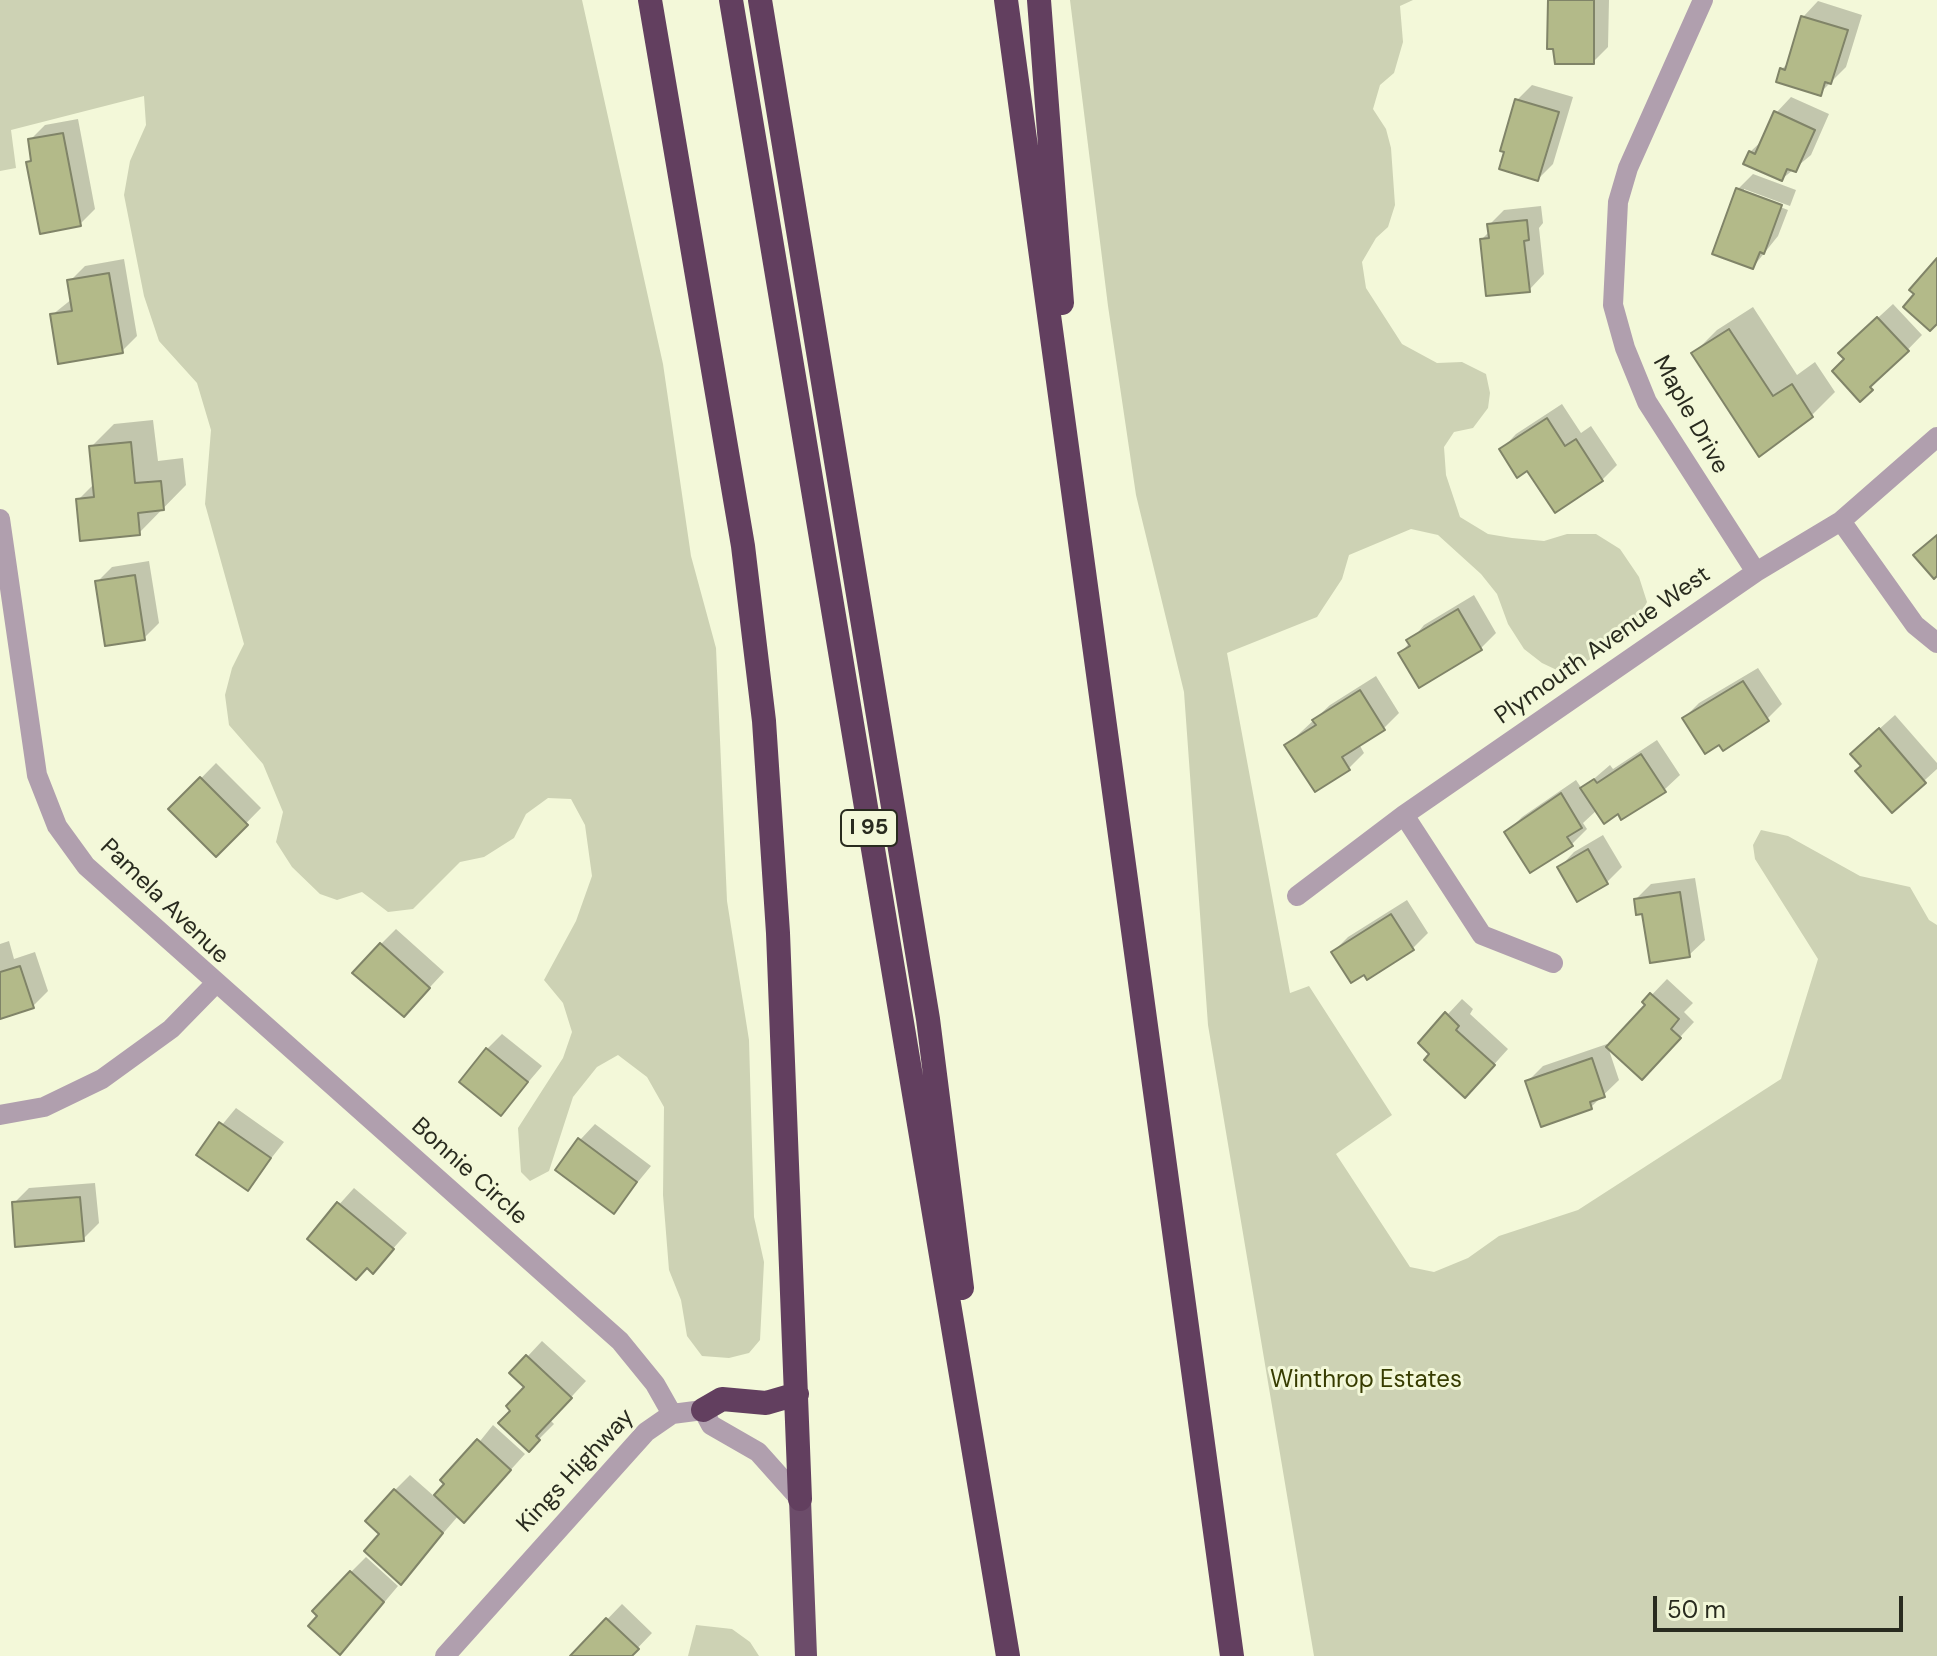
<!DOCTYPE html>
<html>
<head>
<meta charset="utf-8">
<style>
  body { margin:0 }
  #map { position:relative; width:1937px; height:1656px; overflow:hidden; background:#f3f8d9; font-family:"DM Sans",sans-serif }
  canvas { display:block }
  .scale { position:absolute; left:1653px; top:1596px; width:250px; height:36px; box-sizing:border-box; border:4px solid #292b1f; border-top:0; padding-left:10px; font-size:24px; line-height:28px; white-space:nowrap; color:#292b1f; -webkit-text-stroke:6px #f3f8d9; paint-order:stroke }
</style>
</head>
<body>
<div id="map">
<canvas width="1937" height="1656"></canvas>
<div class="scale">50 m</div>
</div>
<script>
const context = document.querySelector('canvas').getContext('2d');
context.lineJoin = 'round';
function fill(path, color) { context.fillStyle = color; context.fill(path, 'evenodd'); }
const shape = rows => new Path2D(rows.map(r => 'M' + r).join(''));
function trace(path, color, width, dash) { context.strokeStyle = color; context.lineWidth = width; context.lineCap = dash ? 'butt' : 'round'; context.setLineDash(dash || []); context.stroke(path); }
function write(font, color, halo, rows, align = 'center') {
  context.font = font + ' "DM Sans",sans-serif'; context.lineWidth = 6; context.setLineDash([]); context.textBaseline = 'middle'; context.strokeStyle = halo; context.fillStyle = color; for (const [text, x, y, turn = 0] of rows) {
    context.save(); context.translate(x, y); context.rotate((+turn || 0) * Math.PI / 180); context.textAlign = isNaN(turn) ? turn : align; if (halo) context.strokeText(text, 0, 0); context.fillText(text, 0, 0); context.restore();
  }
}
const green = shape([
  [0,0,582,0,663,364,691,556,716,648,727,901,749,1040,754,1217,764,1262,760,1340,749,1353,729,1358,702,1356,687,1336,681,1300,669,1270,663,1195,664,1107,647,1077,618,1055,597,1067,573,1097,549,1171,530,1181,521,1172,518,1128,563,1058,572,1032,563,1003,544,980,576,921,592,876,585,825,571,799,548,798,526,814,514,838,484,857,460,862,413,909,388,912,362,892,337,900,320,894,292,867,276,842,283,812,263,764,229,725,225,695,232,668,244,644,205,504,211,430,197,383,159,341,144,296,124,195,130,161,146,125,144,96,11,130,16,168,0,171],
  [1070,0,1413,0,1400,6,1403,42,1394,73,1380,85,1373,109,1386,129,1391,148,1395,205,1388,227,1376,238,1362,262,1366,288,1402,344,1437,363,1462,362,1486,374,1490,393,1488,408,1473,428,1454,432,1444,447,1446,475,1460,517,1488,534,1512,538,1544,541,1567,534,1596,534,1620,549,1639,577,1647,602,1636,624,1620,639,1583,664,1561,672,1542,663,1524,649,1508,624,1497,594,1481,574,1438,535,1411,529,1349,555,1342,579,1317,617,1227,653,1290,993,1309,986,1392,1115,1336,1154,1410,1267,1434,1272,1468,1258,1499,1236,1578,1210,1781,1079,1818,959,1755,859,1753,845,1761,830,1788,836,1860,876,1910,887,1929,920,1937,925,1937,1656,1314,1656,1208,1025,1184,692,1136,495,1108,306],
  [696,1625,732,1629,750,1642,759,1656,688,1656]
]);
const shadow = shape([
  [1550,0,1609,0,1608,47,1593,62],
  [1818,1,1862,15,1846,67,1820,93,1782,69,1790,61,1803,17],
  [1532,85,1573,97,1553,164,1538,179,1507,151,1517,100],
  [1791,97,1829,114,1811,155,1782,179,1750,152,1765,138,1776,113],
  [78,119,95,209,80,224,28,162,33,158,30,140,45,125],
  [1753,174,1796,190,1790,206,1744,189,1744,193,1788,210,1778,236,1753,267,1738,189],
  [1541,206,1543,223,1539,228,1544,274,1529,290,1482,239,1490,231,1489,225,1504,210],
  [124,259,137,336,122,351,52,315,72,299,70,281,85,266],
  [1893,304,1922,335,1860,399,1846,359,1856,338],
  [1753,307,1797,375,1815,362,1835,392,1812,415,1759,454,1694,353,1717,330],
  [1562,404,1581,433,1591,426,1617,465,1602,480,1528,468,1501,450,1516,434],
  [153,420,158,461,183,458,186,485,139,533,78,500,95,483,91,447,114,424],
  [149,561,159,623,144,638,97,582,112,567],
  [1474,595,1496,633,1481,648,1419,685,1400,654,1424,625],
  [1758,668,1782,704,1767,719,1684,718,1699,703],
  [1376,676,1399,713,1384,728,1359,744,1364,753,1349,768,1315,790,1287,745,1330,705],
  [1895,715,1937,763,1937,769,1892,810,1863,765,1868,739],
  [1657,740,1680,775,1664,790,1618,812,1597,810,1583,823,1587,829,1572,844,1507,832,1522,817,1576,780,1582,789,1610,765,1613,769],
  [216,763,261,808,216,854,171,809],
  [1603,835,1622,867,1607,882,1559,868,1574,852],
  [1695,878,1705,940,1689,955,1644,912,1636,899,1651,884],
  [1407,900,1428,933,1412,949,1333,952,1348,937],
  [396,929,444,972,419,999,381,944],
  [9,941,14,959,35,952,48,991,33,1006,0,1016,0,944],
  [1667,979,1693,1003,1684,1012,1694,1022,1657,1062,1645,1002],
  [1462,999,1473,1009,1470,1014,1508,1049,1480,1080,1432,1053,1421,1043],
  [502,1034,542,1066,501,1114,487,1049],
  [1607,1044,1619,1080,1591,1107,1528,1081,1543,1066],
  [236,1108,284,1142,247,1189,198,1154],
  [595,1124,651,1166,614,1211,580,1140],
  [95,1183,99,1223,83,1239,14,1203,29,1188],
  [354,1188,407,1233,373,1271,309,1238],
  [542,1341,586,1381,550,1420,554,1424,529,1449,527,1387,512,1373],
  [493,1425,525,1454,479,1505,459,1515,401,1582,395,1490,410,1475,435,1497],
  [366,1557,398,1586,355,1637,351,1572],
  [622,1604,652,1633,630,1656,572,1656]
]);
const building = shape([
  [1548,0,1594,0,1594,64,1555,64,1553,49,1547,49,1548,0],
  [1801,16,1848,30,1831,84,1825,82,1821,96,1776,82,1780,68,1785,70,1801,16],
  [1515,99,1559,112,1538,181,1499,169,1504,152,1500,151,1515,99],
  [1774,111,1815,130,1796,172,1787,169,1782,181,1743,164,1749,151,1755,154,1774,111],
  [63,133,81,226,40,234,26,162,31,161,28,139,63,133],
  [1736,188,1782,205,1764,254,1760,252,1753,269,1712,254,1736,188],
  [1527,220,1529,240,1524,241,1530,292,1486,296,1480,239,1489,238,1487,224,1527,220],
  [1937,258,1937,324,1930,331,1903,307,1914,294,1909,290,1937,258],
  [109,273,123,353,58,364,50,314,72,311,67,280,109,273],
  [1877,317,1909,351,1870,387,1873,390,1860,402,1832,371,1844,359,1838,353,1877,317],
  [1729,329,1773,396,1792,384,1813,417,1759,457,1691,353,1729,329],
  [1547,418,1565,446,1576,439,1603,481,1555,513,1527,471,1517,478,1499,449,1547,418],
  [131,442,135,483,161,481,164,510,138,513,140,535,80,541,76,499,94,497,89,446,131,442],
  [1937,535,1937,576,1934,579,1913,555,1937,535],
  [135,575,145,640,105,646,95,581,135,575],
  [1458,609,1482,650,1419,688,1398,653,1410,646,1406,640,1458,609],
  [1743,681,1769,721,1723,751,1719,745,1705,754,1682,718,1743,681],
  [1360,690,1385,730,1342,757,1350,770,1315,792,1284,745,1316,725,1312,720,1360,690],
  [1879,728,1926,783,1892,813,1855,771,1861,766,1850,754,1879,728],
  [1641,754,1666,792,1621,820,1618,814,1604,824,1580,788,1594,779,1597,783,1641,754],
  [200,777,248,825,216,857,168,809,200,777],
  [1561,793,1582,828,1567,837,1573,846,1530,873,1504,832,1561,793],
  [1588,849,1608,884,1577,902,1557,867,1588,849],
  [1680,892,1690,957,1650,963,1642,914,1636,915,1634,899,1680,892],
  [1391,914,1414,950,1367,980,1364,975,1351,983,1331,952,1391,914],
  [380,943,430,988,404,1017,352,973,380,943],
  [20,966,34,1008,0,1019,0,972,20,966],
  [1650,993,1679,1019,1671,1029,1681,1038,1642,1080,1606,1047,1645,1005,1642,1002,1650,993],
  [1445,1012,1459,1026,1456,1030,1495,1065,1465,1098,1424,1060,1429,1054,1418,1043,1445,1012],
  [486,1048,528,1082,501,1116,459,1082,486,1048],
  [1592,1058,1605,1097,1590,1102,1592,1109,1541,1127,1525,1081,1592,1058],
  [219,1122,271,1158,248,1191,196,1155,219,1122],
  [578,1138,637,1182,614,1214,555,1170,578,1138],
  [80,1197,84,1241,15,1247,12,1202,80,1197],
  [337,1202,394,1249,373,1274,367,1268,356,1280,307,1239,337,1202],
  [526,1355,572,1398,536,1436,540,1440,529,1452,498,1423,510,1411,506,1406,524,1387,509,1373,526,1355],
  [477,1439,511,1470,464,1523,434,1495,444,1484,440,1480,477,1439],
  [394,1489,443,1533,401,1585,364,1551,379,1534,365,1521,394,1489],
  [350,1571,384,1602,340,1655,308,1626,317,1616,312,1611,350,1571],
  [606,1618,639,1649,632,1656,570,1656,606,1618]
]);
const minor = shape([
  [1703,0,1628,168,1618,202,1613,305,1625,348,1647,402,1756,572],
  [0,519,37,775,57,826,86,866,620,1341,655,1384,672,1414],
  [1841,521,1915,625,1937,643],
  [1404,815,1482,935,1553,963],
  [1297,896,1404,815,1756,572,1841,521,1937,437],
  [0,1115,44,1107,102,1079,171,1029,216,983],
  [445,1656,646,1432,672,1414,703,1410,711,1425,758,1452,800,1499]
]);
const trunk = shape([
  [800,1499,806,1656]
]);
const motorway = shape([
  [650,0,743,546,764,721,778,933,800,1499],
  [731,0,1008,1656],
  [760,0,928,1019,962,1288],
  [1006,0,1232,1656],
  [1039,0,1062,303],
  [703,1410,722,1399,766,1403,797,1394]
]);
const shields = [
  [869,828,56]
];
const shieldNames = [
  ["I 95",869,828]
];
const streetNames = [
  ["Maple Drive",1690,415,61],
  ["Plymouth Avenue West",1603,646,-35],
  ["Pamela Avenue",164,902,44],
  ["Bonnie Circle",469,1172,42],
  ["Kings Highway",576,1471,-47]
];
const parkNames = [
  ["Winthrop Estates",1366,1381]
];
fill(green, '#cdd2b4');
fill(shadow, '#0003');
fill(building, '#b3ba89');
trace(building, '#808468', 2);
trace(minor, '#b09fae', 20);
trace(trunk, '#6c4c6a', 22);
trace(motorway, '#623f5f', 24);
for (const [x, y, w] of shields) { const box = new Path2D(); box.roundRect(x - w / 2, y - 18, w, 36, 6); context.fillStyle = '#f3f8d9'; context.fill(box); trace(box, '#292b1f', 2); }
write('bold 22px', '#292b1f', null, shieldNames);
write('24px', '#292b1f', '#f3f8d9', streetNames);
write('24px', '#373c00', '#f3f8d9', parkNames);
</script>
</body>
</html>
